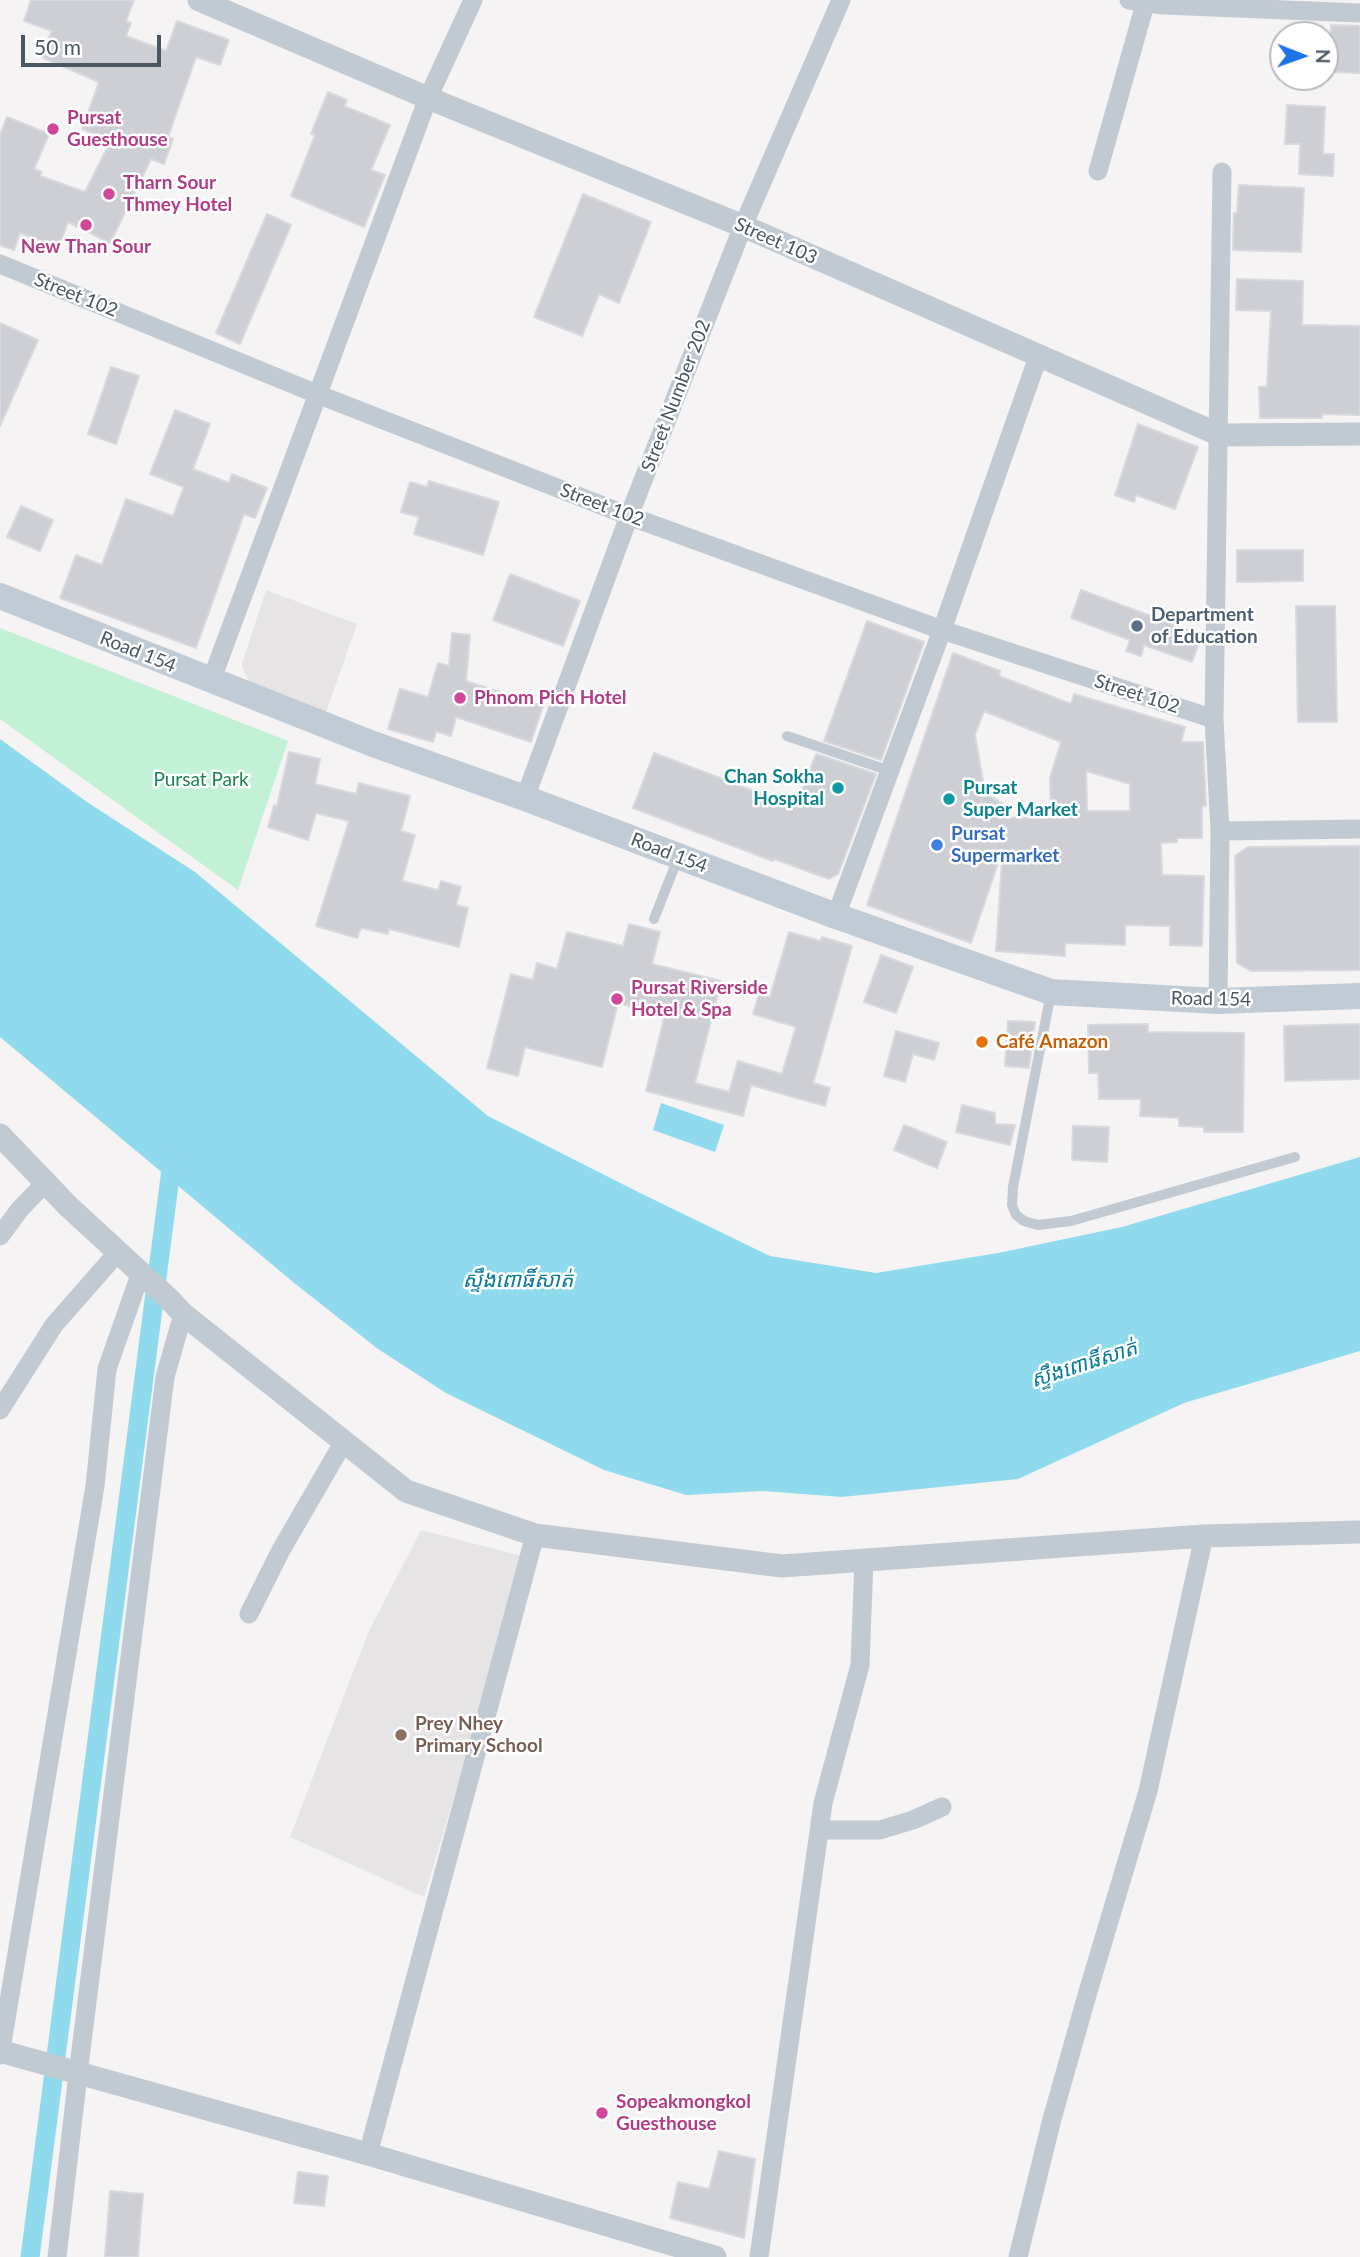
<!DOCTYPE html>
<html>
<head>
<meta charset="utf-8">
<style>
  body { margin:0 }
  #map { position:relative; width:1360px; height:2257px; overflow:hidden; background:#f5f3f3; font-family:Lato,sans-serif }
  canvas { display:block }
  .north { position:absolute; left:1269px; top:21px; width:70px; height:70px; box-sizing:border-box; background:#fff; border:2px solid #b7bbc0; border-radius:50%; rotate:91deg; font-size:19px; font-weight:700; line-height:28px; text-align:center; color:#4a5661 }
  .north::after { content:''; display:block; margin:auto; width:24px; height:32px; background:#1a73e8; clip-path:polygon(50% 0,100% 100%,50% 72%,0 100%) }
  .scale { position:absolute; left:21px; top:35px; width:140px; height:32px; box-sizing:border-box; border:4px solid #4a5661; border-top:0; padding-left:9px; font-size:21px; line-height:24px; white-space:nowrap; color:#4a5661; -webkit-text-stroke:5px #fff; paint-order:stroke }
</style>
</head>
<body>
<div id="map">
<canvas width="1360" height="2257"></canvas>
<div class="north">N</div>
<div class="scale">50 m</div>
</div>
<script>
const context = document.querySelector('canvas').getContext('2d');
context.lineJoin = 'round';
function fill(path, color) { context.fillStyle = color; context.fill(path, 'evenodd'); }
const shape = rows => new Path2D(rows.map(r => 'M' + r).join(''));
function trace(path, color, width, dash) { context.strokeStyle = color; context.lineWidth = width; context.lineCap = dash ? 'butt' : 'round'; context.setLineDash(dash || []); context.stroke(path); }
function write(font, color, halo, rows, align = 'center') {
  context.font = font + ' Lato,"Noto Sans Khmer",sans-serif'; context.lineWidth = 5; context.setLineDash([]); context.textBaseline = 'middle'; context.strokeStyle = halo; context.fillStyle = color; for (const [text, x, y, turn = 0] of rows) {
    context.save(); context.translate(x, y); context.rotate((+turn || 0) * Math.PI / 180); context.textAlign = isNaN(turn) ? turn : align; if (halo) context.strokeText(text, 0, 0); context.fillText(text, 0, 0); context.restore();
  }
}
const education = shape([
  [266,590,357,624,325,715,249,681,244,671,242,664],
  [421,1530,526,1557,424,1897,290,1837,368,1633]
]);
const green = shape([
  [0,628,288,741,238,890,0,719]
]);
const water = shape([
  [0,739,87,802,195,872,488,1116,640,1193,770,1256,876,1273,998,1253,1122,1227,1360,1157,1360,1351,1184,1403,1018,1479,842,1497,763,1491,686,1495,604,1470,446,1393,378,1349,293,1282,0,1037],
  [661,1103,724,1125,715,1152,653,1130]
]);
const canal = shape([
  [30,2257,173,1154]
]);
const building = shape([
  [31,0,134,0,126,21,131,23,126,36,166,51,177,21,229,40,220,65,196,57,168,137,173,139,164,164,151,159,110,243,68,222,59,247,20,233,14,250,0,245,0,135,7,117,49,134,34,169,42,172,40,176,85,192,111,140,82,129,99,82,41,57,52,31,24,21,31,0],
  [1331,25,1360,26,1360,73,1329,72,1331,25],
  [328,92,347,100,344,106,390,125,371,170,385,175,364,227,291,196,315,135,311,134,328,92],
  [1287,105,1325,107,1323,154,1334,154,1333,176,1299,174,1300,144,1285,144,1287,105],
  [1239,185,1304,188,1301,252,1233,250,1234,213,1237,213,1239,185],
  [583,194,651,222,619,303,599,294,582,336,534,317,583,194],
  [267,214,291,225,240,344,216,333,267,214],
  [1237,279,1303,281,1302,325,1360,326,1360,415,1322,414,1322,418,1260,418,1259,387,1267,386,1271,311,1236,310,1237,279],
  [0,323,38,340,0,426,0,323],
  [111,367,139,376,116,444,88,434,111,367],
  [175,410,210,424,193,469,229,483,232,474,267,488,255,518,244,514,196,648,60,598,76,555,102,565,126,499,173,516,184,487,150,474,175,410],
  [1138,424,1198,447,1175,509,1136,495,1134,502,1115,495,1138,424],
  [429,481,499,502,483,555,414,534,419,517,401,512,410,482,427,487,429,481],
  [21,506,53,520,40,551,7,537,21,506],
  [1237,550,1303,550,1303,581,1237,582,1237,550],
  [510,574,580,601,563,646,493,620,510,574],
  [1081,590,1202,635,1192,662,1144,645,1141,656,1126,651,1130,640,1071,618,1081,590],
  [1296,606,1335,606,1337,722,1298,722,1296,606],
  [867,621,924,642,881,760,824,741,867,621],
  [452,633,470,635,466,681,543,706,531,742,456,717,451,736,436,731,433,742,388,729,400,689,428,697,438,663,449,666,452,633],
  [953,653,1000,671,999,676,1071,704,1074,694,1185,727,1181,742,1203,742,1206,806,1202,806,1202,838,1177,838,1177,842,1161,843,1162,875,1204,876,1202,946,1170,945,1170,926,1125,925,1125,945,1065,943,1065,956,996,951,1002,861,999,860,971,943,867,905,953,653],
  [984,711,1061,742,1050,778,1051,817,1005,818,1005,805,985,793,975,735,984,711],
  [1086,771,1130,784,1130,811,1087,811,1086,771],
  [289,752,320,759,315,784,356,794,359,783,410,796,401,831,415,835,402,881,438,890,441,881,461,887,456,905,468,908,459,947,389,929,388,934,361,928,357,938,316,926,349,821,316,813,308,840,268,827,274,805,277,806,289,752],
  [654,753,796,807,816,754,876,774,838,874,829,879,774,859,773,861,633,808,654,753],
  [1360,846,1360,970,1251,971,1237,963,1235,856,1248,847,1360,846],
  [629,924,660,932,652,964,721,981,695,1083,729,1092,738,1061,782,1074,796,1027,753,1014,759,994,770,997,789,932,820,941,822,937,852,946,813,1083,830,1088,825,1106,751,1085,743,1116,646,1091,665,1015,618,1003,602,1067,525,1047,518,1076,487,1068,511,974,533,980,537,963,557,969,567,932,623,946,629,924],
  [881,955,913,967,896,1013,864,1002,881,955],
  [1008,1021,1035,1022,1029,1068,1005,1066,1008,1021],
  [1148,1024,1148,1032,1244,1033,1243,1132,1204,1132,1204,1127,1179,1126,1179,1118,1140,1116,1141,1099,1099,1099,1098,1073,1089,1073,1088,1025,1148,1024],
  [1360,1024,1360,1079,1285,1081,1284,1026,1360,1024],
  [896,1031,939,1043,934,1060,913,1054,905,1082,884,1076,896,1031],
  [962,1105,995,1113,995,1124,1015,1125,1010,1145,956,1132,962,1105],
  [904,1125,947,1142,937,1168,894,1150,904,1125],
  [1073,1126,1109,1127,1107,1162,1072,1160,1073,1126],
  [719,2151,755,2159,744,2238,670,2218,678,2182,709,2189,719,2151],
  [298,2172,328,2176,324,2206,294,2203,298,2172],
  [110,2191,143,2194,138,2257,105,2257,110,2191]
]);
const service = shape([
  [787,736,890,771],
  [654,919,678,858],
  [1051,993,1013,1187,1012,1205,1016,1215,1024,1221,1038,1225,1071,1221,1295,1157]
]);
const minor = shape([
  [1129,0,1163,5,1360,13],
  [1098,171,1145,4],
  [0,264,317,394,629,516,942,630,1214,719],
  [211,681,428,98,473,0],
  [525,798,629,516,743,226,841,0],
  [1220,831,1360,829],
  [836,916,942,630,1038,357],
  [1218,1001,1220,831,1214,719,1222,172],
  [0,1236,20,1209,47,1181],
  [0,1410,54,1325,118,1252],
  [249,1614,281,1550,343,1443],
  [819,1830,880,1830,913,1820,942,1807],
  [0,2055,95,1486,107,1369,141,1272],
  [368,2154,535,1535],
  [57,2257,78,2074,165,1377,183,1314],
  [759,2257,823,1803,860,1665,864,1560],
  [1018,2257,1052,2119,1087,1995,1148,1791,1204,1536]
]);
const tertiary = shape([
  [199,0,428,98,743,226,1220,435,1360,434],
  [0,1135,68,1206,170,1300,183,1314,406,1491,535,1535,782,1566,1204,1536,1360,1532],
  [0,2051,368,2154,715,2257]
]);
const secondary = shape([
  [0,596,373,744,525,798,836,916,1051,992,1218,1001,1360,996]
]);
const markers = [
  [53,129,7,"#d1479c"],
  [109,194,7,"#d1479c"],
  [86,225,7,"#d1479c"],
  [1137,626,7,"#5c6f8a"],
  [460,698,7,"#d1479c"],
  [838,788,7,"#0f9aa8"],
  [949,799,7,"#0f9aa8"],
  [937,845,7,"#3f7fe0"],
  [617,999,7,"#d1479c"],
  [982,1042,7,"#e8710a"],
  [401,1735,7,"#8d6e63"],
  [602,2113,7,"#d1479c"]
];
const hotelNames = [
  ["Pursat",67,118],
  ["Guesthouse",67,140],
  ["Tharn Sour",123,183],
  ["Thmey Hotel",123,205],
  ["New Than Sour",86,247,"center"],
  ["Phnom Pich Hotel",474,698],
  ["Pursat Riverside",631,988],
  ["Hotel & Spa",631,1010],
  ["Sopeakmongkol",616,2102],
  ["Guesthouse",616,2124]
];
const streetNames = [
  ["Street 103",776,241,24],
  ["Street 102",76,295,22],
  ["Street Number 202",676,396,-69],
  ["Street 102",602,505,21],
  ["Road 154",138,652,22],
  ["Street 102",1137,694,18],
  ["Road 154",669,853,21],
  ["Road 154",1211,999,1]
];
const serviceNames = [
  ["Department",1151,615],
  ["of Education",1151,637]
];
const cultureNames = [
  ["Chan Sokha",824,777],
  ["Hospital",824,799],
  ["Pursat",963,788,"left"],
  ["Super Market",963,810,"left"]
];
const parkNames = [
  ["Pursat Park",201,780]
];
const shopNames = [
  ["Pursat",951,834],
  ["Supermarket",951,856]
];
const foodNames = [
  ["Café Amazon",996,1042]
];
const educationNames = [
  ["Prey Nhey",415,1724],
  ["Primary School",415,1746]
];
const waterNames = [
  ["ស្ទឹងពោធិ៍សាត់",518,1280],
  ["ស្ទឹងពោធិ៍សាត់",1084,1364,-18]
];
fill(education, '#e6e4e5');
fill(green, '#c3f1d5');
fill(water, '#90daee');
trace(canal, '#90daee', 19);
fill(building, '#cdcfd5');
trace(building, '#d7d9de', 2);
trace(service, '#c1cad2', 10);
trace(minor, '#c1cad2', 19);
trace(tertiary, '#c1cad2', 23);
trace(secondary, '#c1cbd6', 26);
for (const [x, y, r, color] of markers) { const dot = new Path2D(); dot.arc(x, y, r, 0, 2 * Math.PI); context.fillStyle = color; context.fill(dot); trace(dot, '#fff', 2.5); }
write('bold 19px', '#b23c85', '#fff', hotelNames, 'left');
write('19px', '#4a5661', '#fff', streetNames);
write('bold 19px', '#4e5e75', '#fff', serviceNames, 'left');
write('bold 19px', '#0d838f', '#fff', cultureNames, 'right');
write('19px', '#17864f', '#fff', parkNames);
write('bold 19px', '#366cbe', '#fff', shopNames, 'left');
write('bold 19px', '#c56008', '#fff', foodNames, 'left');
write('bold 19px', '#785e54', '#fff', educationNames, 'left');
write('italic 21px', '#0c7c9b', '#fff', waterNames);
</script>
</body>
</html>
